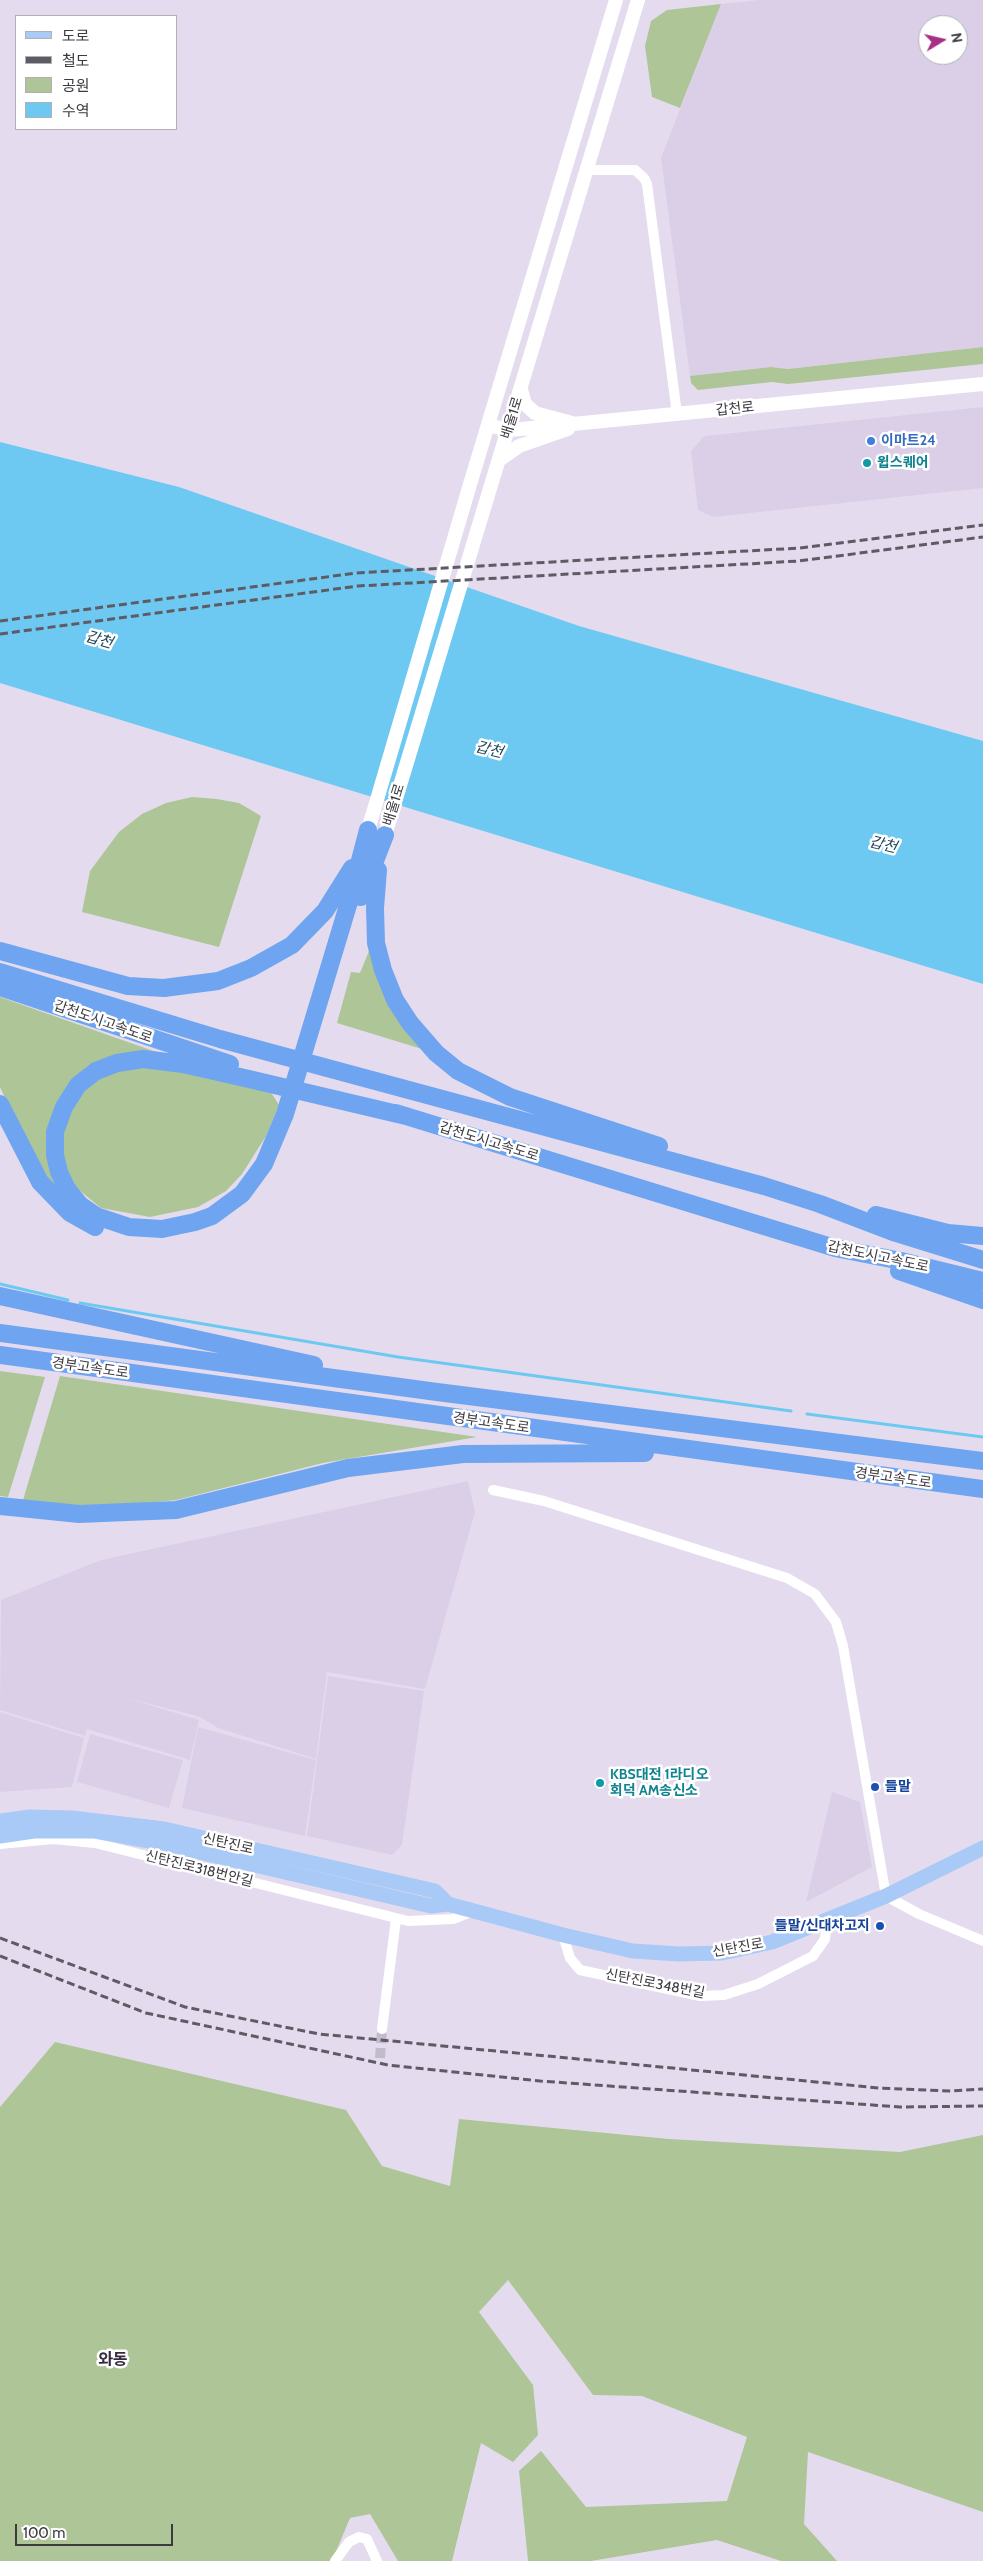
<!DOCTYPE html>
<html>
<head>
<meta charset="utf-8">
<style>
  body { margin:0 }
  #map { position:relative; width:983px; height:2561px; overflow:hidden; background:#e4dcee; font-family:Cabin,"Noto Sans KR",sans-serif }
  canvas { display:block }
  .legend { position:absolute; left:15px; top:15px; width:162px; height:115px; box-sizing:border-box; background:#fff; border:1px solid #b1b0b3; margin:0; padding:6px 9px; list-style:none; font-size:15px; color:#3c3940 }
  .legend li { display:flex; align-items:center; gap:10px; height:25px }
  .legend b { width:25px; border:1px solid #b1b0b3 }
  .north { position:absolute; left:918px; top:15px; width:50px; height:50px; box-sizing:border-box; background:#fff; border:1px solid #b1b0b3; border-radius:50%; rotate:81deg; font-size:14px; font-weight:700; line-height:20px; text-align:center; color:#3c3940 }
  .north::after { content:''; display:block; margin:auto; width:18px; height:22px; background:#a72f85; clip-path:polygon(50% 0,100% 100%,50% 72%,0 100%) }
  .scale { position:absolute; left:15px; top:2524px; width:158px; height:22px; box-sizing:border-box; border:2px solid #3c3940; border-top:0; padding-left:6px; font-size:15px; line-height:18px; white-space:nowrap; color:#3c3940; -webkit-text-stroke:4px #fff; paint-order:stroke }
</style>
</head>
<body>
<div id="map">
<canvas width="983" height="2561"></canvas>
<ul class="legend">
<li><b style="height:6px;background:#a9c9f6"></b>도로</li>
<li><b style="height:6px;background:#5f5b65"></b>철도</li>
<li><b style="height:14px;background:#adc597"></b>공원</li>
<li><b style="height:14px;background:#6dc9f2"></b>수역</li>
</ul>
<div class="north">N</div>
<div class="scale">100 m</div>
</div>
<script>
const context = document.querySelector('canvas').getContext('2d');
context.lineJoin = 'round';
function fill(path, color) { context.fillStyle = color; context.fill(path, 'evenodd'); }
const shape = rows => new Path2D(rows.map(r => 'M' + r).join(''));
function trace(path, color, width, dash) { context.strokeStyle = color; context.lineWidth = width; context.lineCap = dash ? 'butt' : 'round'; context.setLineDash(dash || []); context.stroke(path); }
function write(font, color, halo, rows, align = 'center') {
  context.font = font + ' Cabin,"Noto Sans KR",sans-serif'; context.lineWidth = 5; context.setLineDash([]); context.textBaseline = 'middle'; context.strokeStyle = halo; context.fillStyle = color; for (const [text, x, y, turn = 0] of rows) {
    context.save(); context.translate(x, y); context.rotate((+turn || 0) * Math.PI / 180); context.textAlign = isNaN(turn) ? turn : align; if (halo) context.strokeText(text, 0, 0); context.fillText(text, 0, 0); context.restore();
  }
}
const built = shape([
  [759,0,983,0,983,347,788,369,770,367,690,376,661,158,721,4],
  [928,25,958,25,958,55,928,55],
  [983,407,983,488,713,517,698,510,691,451,704,436],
  [468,1481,475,1512,425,1689,327,1672,316,1759,218,1728,200,1717,127,1698,199,1720,190,1760,87,1729,85,1736,0,1710,1,1600,101,1560],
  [328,1676,424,1691,402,1845,392,1855,307,1836],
  [0,1712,84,1738,72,1787,0,1792],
  [198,1727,316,1760,305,1836,182,1808],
  [90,1734,183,1760,169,1808,77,1782],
  [832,1792,860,1802,872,1867,806,1902]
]);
const green = shape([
  [721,4,680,108,652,97,645,46,651,21,667,10],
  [983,347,983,364,788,384,772,382,698,390,691,383,690,376,771,367,788,369],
  [192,797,217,799,239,803,261,816,219,947,82,912,90,871,119,832,142,814,166,803],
  [371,946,422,1049,337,1023,351,972,360,973],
  [0,997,162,1054,95,1068,54,1132,70,1204,46,1176,17,1124,0,1087],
  [147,1064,270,1091,279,1105,266,1136,242,1174,226,1191,198,1207,150,1217,101,1208,73,1185,60,1151,63,1116,86,1085,117,1067],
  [0,1371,45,1377,8,1497,0,1496],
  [60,1376,477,1437,323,1463,176,1500,116,1506,48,1506,23,1500],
  [55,2042,346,2110,382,2166,450,2186,459,2119,669,2139,900,2152,983,2135,983,2512,808,2452,804,2524,837,2561,781,2561,717,2540,591,2561,528,2561,519,2471,541,2451,586,2507,727,2501,747,2437,642,2396,593,2395,508,2280,479,2312,533,2385,538,2435,513,2462,481,2443,452,2561,398,2561,370,2514,350,2518,335,2554,337,2561,0,2561,0,2107]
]);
const water = shape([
  [0,442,179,487,579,626,983,741,983,984,0,683]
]);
const stream = shape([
  [0,1284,68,1300],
  [80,1303,398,1357,791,1411],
  [807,1414,983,1437]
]);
const streetTunnel = shape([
  [380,2058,382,2029]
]);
const street = shape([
  [587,170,635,170,644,178,647,184,677,414],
  [493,1490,544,1501,787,1578,815,1594,836,1622,843,1646,886,1896,919,1914,983,1941],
  [0,1844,53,1839,95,1843,408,1921,453,1919,473,1911],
  [563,1935,570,1958,580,1970,700,1996,724,1995,758,1984,813,1956,825,1939,827,1921],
  [382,2029,396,1919],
  [335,2561,349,2542,359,2537,367,2539,377,2561]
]);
const secondary = shape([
  [521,390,525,404,535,413,572,423],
  [488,425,508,430,521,429,983,384],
  [499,460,519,446,568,429],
  [368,830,471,481,616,0],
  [385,835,638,0]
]);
const primary = shape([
  [0,1821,30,1817,72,1818,164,1829,435,1891,448,1904],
  [0,1836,34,1831,95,1831,160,1843,431,1906,448,1904,563,1935,633,1951,679,1954,722,1953,772,1942,886,1896,983,1848]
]);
const highway = shape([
  [368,830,349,902,285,1114,264,1164,242,1194,212,1216,195,1222,162,1229,129,1227,96,1216,80,1205,67,1189,59,1172,55,1155,55,1132,64,1107,78,1085,96,1071,117,1063,143,1059,183,1064,249,1079,406,1116],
  [378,870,375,908,376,943,383,970,395,1000,410,1023,436,1053,458,1071,510,1097,659,1146],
  [361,897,385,835],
  [0,951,128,986,164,988,218,981,251,968,292,945,325,911,352,868],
  [0,972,220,1039,764,1186,820,1204,896,1233,983,1260],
  [0,987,230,1064],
  [0,1104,40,1182,70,1213,95,1227],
  [396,1113,835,1248,901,1261,983,1281],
  [876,1215,948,1233,983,1236],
  [899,1271,983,1300],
  [0,1296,314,1365],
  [0,1333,437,1392,983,1461],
  [0,1355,983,1489],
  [0,1506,79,1514,176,1510,348,1468,463,1454,645,1453]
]);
const rail = shape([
  [0,621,356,573,800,548,983,525],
  [0,634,358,586,799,561,983,537],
  [0,1938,185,2007,319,2034,879,2088,951,2091,983,2089],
  [0,1956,146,2013,388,2065,540,2081,900,2107,983,2106]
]);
const markers = [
  [871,441,5,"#3f7fe0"],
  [867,463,5,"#0f9aa8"],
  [600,1783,5,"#0f9aa8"],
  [875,1787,5,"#1a4fb4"],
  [880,1926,5,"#1a4fb4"]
];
const streetNames = [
  ["갑천로",735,409,-6],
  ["배울1로",512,418,-73],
  ["배울1로",394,805,-73],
  ["갑천도시고속도로",103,1022,19],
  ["갑천도시고속도로",489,1142,17],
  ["갑천도시고속도로",878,1257,12],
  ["경부고속도로",90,1368,8],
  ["경부고속도로",491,1423,8],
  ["경부고속도로",893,1478,8],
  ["신탄진로",228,1844,13],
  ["신탄진로318번안길",199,1869,14],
  ["신탄진로",738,1948,-10],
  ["신탄진로348번길",655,1984,11]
];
const shopNames = [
  ["이마트24",881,441]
];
const cultureNames = [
  ["윕스퀘어",877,463],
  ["KBS대전 1라디오",610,1775],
  ["회덕 AM송신소",610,1791]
];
const transitNames = [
  ["들말",885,1787],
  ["들말/신대차고지",870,1926,"right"]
];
const waterNames = [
  ["갑천",99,640,16],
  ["갑천",489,750,14],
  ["갑천",883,845,14]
];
const quarterNames = [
  ["와동",113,2360]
];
fill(built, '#dbcfe8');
fill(green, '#adc597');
fill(water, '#6dc9f2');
trace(stream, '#6dc9f2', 3);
trace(streetTunnel, '#c2bbcb', 10, [10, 5]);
trace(street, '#fff', 10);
trace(secondary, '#fff', 14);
trace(primary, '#a9c9f6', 15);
trace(highway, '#6fa5f0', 18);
trace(rail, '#5f5b65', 3, [8, 4]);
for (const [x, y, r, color] of markers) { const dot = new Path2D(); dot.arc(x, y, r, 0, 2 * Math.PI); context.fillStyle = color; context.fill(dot); trace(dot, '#fff', 2); }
write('14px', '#3c3940', '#fff', streetNames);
write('bold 14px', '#366cbe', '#fff', shopNames, 'left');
write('bold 14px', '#0d838f', '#fff', cultureNames, 'left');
write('bold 14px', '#164399', '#fff', transitNames, 'left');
write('italic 15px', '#1b4455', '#fff', waterNames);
write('bold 16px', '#352e3c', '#fff', quarterNames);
</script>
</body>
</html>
